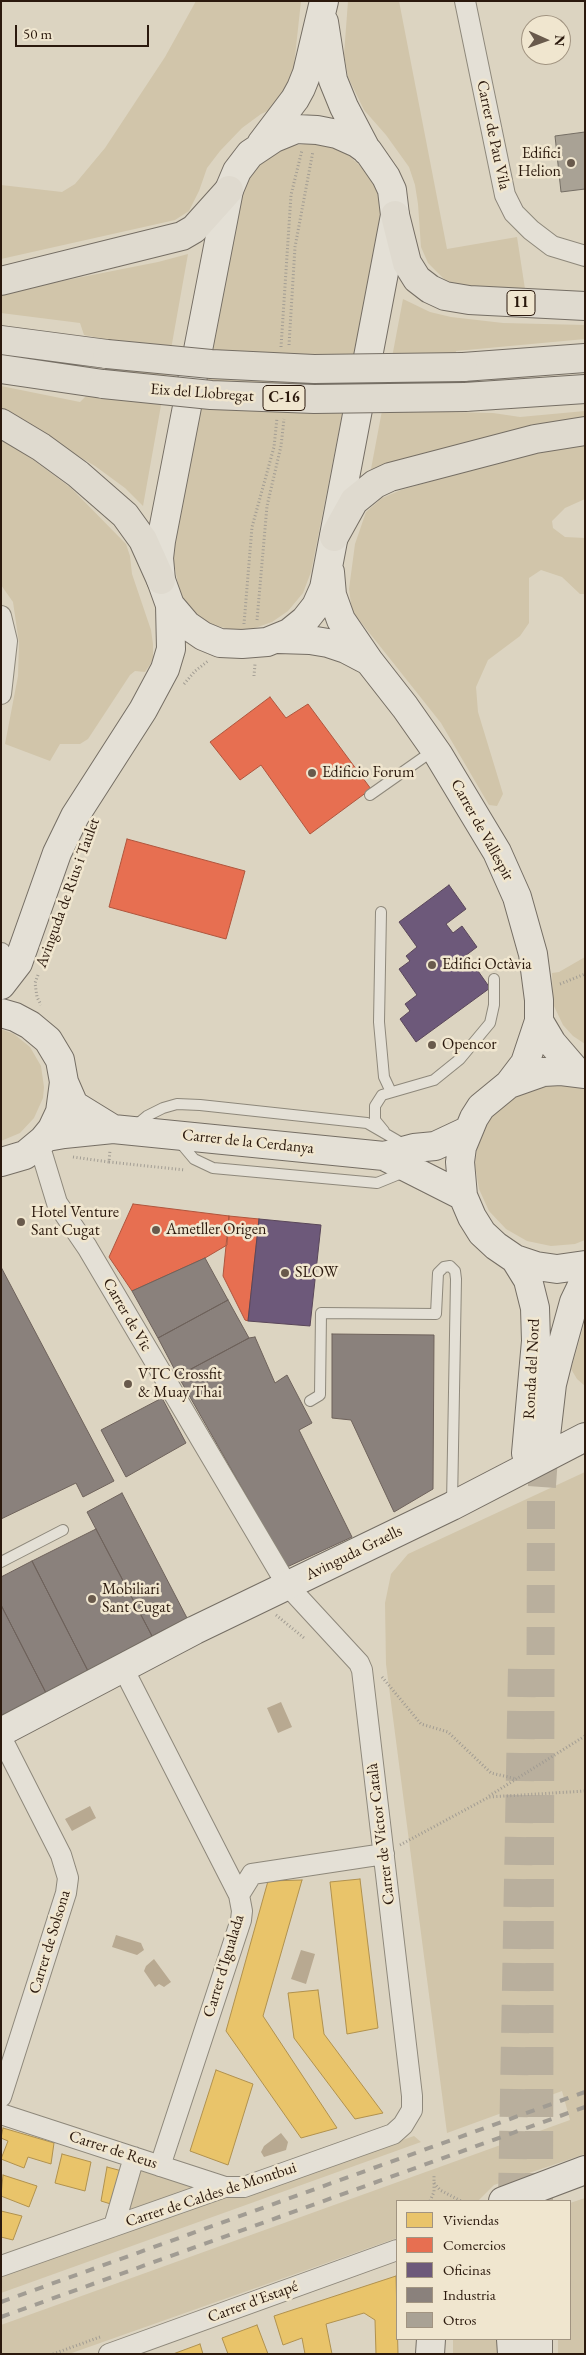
<!DOCTYPE html>
<html>
<head>
<meta charset="utf-8">
<style>
  body { margin:0 }
  #map { position:relative; width:586px; height:2355px; overflow:hidden; background:#dcd4c1; font-family:"EB Garamond",serif }
  canvas { display:block }
  .frame { position:absolute; inset:0; border:2px solid #2b190d; pointer-events:none }
  .legend { position:absolute; left:396px; top:2200px; width:175px; height:140px; box-sizing:border-box; background:#f0e6cf; border:1px solid #a19481; margin:0; padding:6px 9px; list-style:none; font-size:15px; color:#2b190d }
  .legend li { display:flex; align-items:center; gap:10px; height:25px }
  .legend b { width:25px; border:1px solid #a19481 }
  .north { position:absolute; left:521px; top:15px; width:50px; height:50px; box-sizing:border-box; background:#f0e6cf; border:1px solid #a19481; border-radius:50%; rotate:92deg; font-size:14px; font-weight:700; line-height:20px; text-align:center; color:#2b190d }
  .north::after { content:''; display:block; margin:auto; width:18px; height:22px; background:#695a4c; clip-path:polygon(50% 0,100% 100%,50% 72%,0 100%) }
  .scale { position:absolute; left:15px; top:25px; width:134px; height:22px; box-sizing:border-box; border:2px solid #2b190d; border-top:0; padding-left:6px; font-size:15px; line-height:18px; white-space:nowrap; color:#2b190d; -webkit-text-stroke:4px #f0e6cf; paint-order:stroke }
</style>
</head>
<body>
<div id="map">
<canvas width="586" height="2355"></canvas>
<div class="frame"></div>
<ul class="legend">
<li><b style="height:14px;background:#e9c46a"></b>Viviendas</li>
<li><b style="height:14px;background:#e76f51"></b>Comercios</li>
<li><b style="height:14px;background:#6d597a"></b>Oficinas</li>
<li><b style="height:14px;background:#8a817c"></b>Industria</li>
<li><b style="height:14px;background:#a9a295"></b>Otros</li>
</ul>
<div class="north">N</div>
<div class="scale">50 m</div>
</div>
<script>
const context = document.querySelector('canvas').getContext('2d');
context.lineJoin = 'round';
function fill(path, color) { context.fillStyle = color; context.fill(path, 'evenodd'); }
const shape = rows => new Path2D(rows.map(r => 'M' + r).join(''));
function trace(path, color, width, dash) { context.strokeStyle = color; context.lineWidth = width; context.lineCap = dash ? 'butt' : 'round'; context.setLineDash(dash || []); context.stroke(path); }
function write(font, color, halo, rows, align = 'center') {
  context.font = font + ' "EB Garamond",serif'; context.lineWidth = 5; context.setLineDash([]); context.textBaseline = 'middle'; context.strokeStyle = halo; context.fillStyle = color; for (const [text, x, y, turn = 0] of rows) {
    context.save(); context.translate(x, y); context.rotate((+turn || 0) * Math.PI / 180); context.textAlign = isNaN(turn) ? turn : align; if (halo) context.strokeText(text, 0, 0); context.fillText(text, 0, 0); context.restore();
  }
}
const green = shape([
  [196,1,301,1,292,84,279,106,261,114,242,128,220,151,207,168,199,191,189,211,175,220,1,259,1,185,62,192,75,184,105,148,165,57],
  [348,1,399,1,447,249,517,237,525,289,465,286,447,282,428,263,421,247,418,204,415,185,409,167,386,135,364,110,348,77,344,55],
  [313,143,334,147,347,154,365,170,376,186,380,205,380,222,311,572,303,593,288,611,272,622,252,629,230,629,212,625,196,614,181,599,173,558,176,532,238,204,244,184,256,166,274,154,291,146],
  [188,254,143,506,125,488,95,466,1,410,1,386,80,402,87,395,102,396,109,340,84,335,80,323,1,313,1,293,158,262],
  [403,299,430,312,451,317,503,323,585,325,585,339,456,351,449,412,493,413,520,417,585,411,585,420,456,452,371,469],
  [1,436,71,488,126,544,130,556,132,574,151,630,153,644,153,660,145,672,135,671,130,675,88,739,80,744,60,744,50,761,5,744,18,676,19,643,13,602,1,585],
  [585,437,585,499,565,508,552,521,553,528,565,537,585,538,585,594,580,594,562,577,541,570,529,578,529,623,520,636,488,660,476,687,478,712,503,794,497,806,489,805,441,723,352,611,349,589,355,544,366,512,382,498,401,490],
  [585,957,585,1044,573,1036,563,1025,553,1004,552,973,559,972],
  [1,1029,14,1034,30,1047,41,1066,44,1087,43,1098,34,1118,20,1133,1,1141],
  [549,1083,573,1084,585,1089,585,1240,575,1244,551,1246,527,1241,506,1229,489,1211,479,1189,475,1165,478,1141,488,1119,504,1101],
  [585,1321,585,1386,577,1379,571,1369],
  [585,1472,585,2154,494,2185,478,2201,397,2201,397,2238,69,2354,1,2354,1,2325,570,2120,562,2091,447,2133,386,1664,385,1603,391,1574,408,1554],
  [414,2136,421,2142,1,2293,1,2269,228,2193,246,2194],
  [139,2163,207,2184,121,2216],
  [585,2198,585,2354,558,2354,558,2339,570,2339,570,2203],
  [453,2339,497,2339,497,2354,453,2354]
]);
const water = shape([
  [281,1702,292,1727,278,1733,267,1708],
  [90,1806,96,1818,72,1831,65,1819],
  [116,1935,141,1943,144,1950,137,1955,112,1947],
  [301,1950,315,1954,306,1984,291,1979],
  [154,1959,171,1982,164,1987,159,1984,155,1987,144,1971,146,1966],
  [281,2133,288,2142,286,2150,264,2157,261,2152,264,2146]
]);
const homes = shape([
  [360,1879,378,2028,347,2034,330,1882,360,1879],
  [302,1880,263,2016,337,2128,301,2138,226,2031,268,1881,302,1880],
  [318,1990,324,2034,383,2113,355,2119,294,2038,288,1993,318,1990],
  [216,2070,253,2084,228,2165,190,2151,216,2070],
  [3,2128,54,2143,51,2164,28,2157,24,2168,1,2159,8,2141,1,2138,3,2128],
  [62,2154,91,2162,85,2191,55,2183,62,2154],
  [107,2167,122,2171,114,2205,101,2201,107,2167],
  [3,2175,37,2186,29,2207,1,2196,3,2175],
  [1,2211,22,2216,13,2240,1,2237,1,2211],
  [396,2276,398,2354,376,2354,375,2320,364,2313,326,2324,332,2354,305,2354,302,2338,283,2345,274,2316,396,2276],
  [257,2325,268,2354,228,2354,222,2338,257,2325],
  [200,2344,203,2354,173,2354,200,2344]
]);
const shops = shape([
  [270,697,286,718,308,704,371,789,310,834,261,765,240,780,210,742,270,697],
  [127,839,245,871,226,939,109,907,127,839],
  [133,1204,229,1216,227,1245,205,1258,132,1291,109,1257,133,1204],
  [229,1216,259,1219,248,1321,245,1320,223,1276,229,1216]
]);
const offices = shape([
  [449,885,466,909,446,924,453,933,462,926,477,947,457,962,462,969,471,961,490,988,416,1042,400,1019,410,1011,405,1004,417,995,399,969,410,961,406,956,417,947,399,922,449,885],
  [259,1219,321,1225,310,1326,248,1321,259,1219]
]);
const industry = shape([
  [205,1258,228,1300,158,1338,132,1291,205,1258],
  [1,1267,114,1481,83,1497,76,1483,1,1519,1,1267],
  [228,1300,249,1338,178,1376,158,1338,228,1300],
  [332,1334,434,1335,433,1489,394,1512,351,1420,332,1418,332,1334],
  [255,1337,275,1383,287,1375,312,1423,299,1430,352,1537,287,1567,178,1376,249,1338,255,1337],
  [162,1398,186,1443,126,1477,101,1430,162,1398],
  [122,1493,187,1618,152,1636,87,1512,122,1493],
  [96,1529,152,1636,88,1671,32,1561,96,1529],
  [32,1561,88,1671,46,1693,1,1605,1,1577,32,1561],
  [1,1605,46,1693,1,1716,1,1605]
]);
const building = shape([
  [585,132,585,189,561,192,555,136,585,132]
]);
const secondaryTunnel = shape([
  [512,2201,522,1667],
  [539,2201,541,1500,545,1442]
]);
const path = shape([
  [289,345,295,247,313,151],
  [281,347,291,195,302,150],
  [257,620,267,506,281,446,284,419],
  [244,624,252,527,274,447,277,418],
  [254,676,255,664],
  [184,684,195,671,208,661],
  [38,975,35,983,37,997,41,1005],
  [560,984,585,974],
  [73,1157,109,1162,110,1150],
  [109,1162,185,1170],
  [276,1615,304,1638],
  [382,1677,421,1724,448,1732,491,1773,517,1779],
  [489,1796,585,1736],
  [400,1845,489,1797,585,1791],
  [434,2183,440,2190,461,2201],
  [430,2201,434,2192,434,2175],
  [53,2354,100,2337]
]);
const lane = shape([
  [370,795,434,750],
  [381,912,379,1022,384,1077,391,1092],
  [135,1126,147,1116,163,1108,177,1104,200,1105,367,1123,405,1145],
  [384,1131,375,1120,375,1106,382,1095,434,1080,460,1059,490,1023,494,1005,494,979],
  [178,1140,194,1159,213,1168,377,1183,404,1172],
  [310,1401,320,1395,321,1313,436,1314,438,1273,444,1267,450,1266,455,1271,456,1279,452,1504],
  [1,1562,63,1530]
]);
const street = shape([
  [465,1,505,195,514,213,531,230,552,246,585,256],
  [1,616,7,641,1,694],
  [1,953,4,982],
  [123,1668,239,1895,242,1911,241,1920,160,2166],
  [1,1737,61,1855,68,1878,66,1893,1,2097],
  [239,1895,252,1874,384,1854],
  [1,2114,225,2187],
  [114,2226,134,2157],
  [1,2266,225,2187,244,2187,393,2134,403,2125,412,2110,412,2096,362,1670,359,1663,287,1585,87,1247,57,1203,39,1144],
  [109,2354,397,2250]
]);
const secondary = shape([
  [324,22,333,80,344,107,367,151],
  [296,129,317,130,337,134,357,143,368,151,386,177,392,190,395,215,324,588,316,606,305,620,289,633,267,642,242,644,220,643,203,636,187,625,170,605,161,580,159,558,161,541,229,190,237,171,250,154,274,138,296,129],
  [261,144,295,99,301,88,307,73,324,1],
  [330,572,332,595,341,620,369,661,405,707,438,754,497,852,517,897,533,954,539,1000,539,1021,525,1063,509,1084],
  [278,639,310,640,328,643,346,649,367,660],
  [1,985,18,963,57,853,75,816,143,710,165,669,171,649,170,605],
  [1,1013,15,1017,30,1025,48,1040,60,1060,64,1082,60,1112,52,1129,43,1140,25,1155,1,1162],
  [539,1021,552,1043,577,1072],
  [585,1074,561,1071,543,1072,509,1084,481,1107,474,1118,462,1147,460,1162,463,1196,472,1217,482,1233,496,1246,515,1259,536,1266,557,1269,585,1265],
  [64,1082,74,1105,113,1129],
  [43,1140,47,1137,64,1134,113,1129,384,1156,414,1148,435,1146,467,1131],
  [384,1156,463,1196],
  [515,1259,528,1280,535,1308,536,1341,526,1453],
  [546,1436,552,1384,558,1360,574,1302,585,1279],
  [1,1732,195,1630,452,1506,585,1437],
  [503,2201,585,2170],
  [511,2339,512,2354],
  [430,2354,431,2339],
  [538,2354,538,2339]
]);
const highway = shape([
  [395,215,407,263,417,279,430,289,445,296,469,300,585,306],
  [1,281,182,236,194,229,229,190],
  [1,340,107,354],
  [463,367,585,358],
  [1,369,103,384],
  [465,397,585,389],
  [1,423,41,447,78,474,125,515,143,540,161,580],
  [334,537,354,501,375,484,390,477,535,439,585,431]
]);
const rail = shape([
  [1,2302,585,2092],
  [1,2317,585,2107]
]);
const highwayBridge = shape([
  [107,354,211,364,314,369,463,367],
  [103,384,211,395,314,399,465,397]
]);
const markers = [
  [571,163,5,"#695a4c"],
  [312,773,5,"#695a4c"],
  [432,965,5,"#695a4c"],
  [432,1045,5,"#695a4c"],
  [21,1222,5,"#695a4c"],
  [156,1230,5,"#695a4c"],
  [285,1273,5,"#695a4c"],
  [128,1384,5,"#695a4c"],
  [92,1599,5,"#695a4c"]
];
const shields = [
  [521,303,28],
  [284,398,42]
];
const shieldNames = [
  ["11",521,303],
  ["C-16",284,398]
];
const streetNames = [
  ["Carrer de Pau Vila",493,135,78],
  ["Eix del Llobregat",202,393,4],
  ["Carrer de Vallespir",482,830,61],
  ["Avinguda de Rius i Taulet",68,893,-70],
  ["Carrer de la Cerdanya",248,1142,6],
  ["Carrer de Vic",127,1315,60],
  ["Ronda del Nord",532,1369,-87],
  ["Avinguda Graells",354,1553,-26],
  ["Carrer de Víctor Català",381,1834,-97],
  ["Carrer de Solsona",50,1942,-73],
  ["Carrer d'Igualada",224,1966,-73],
  ["Carrer de Reus",113,2150,18],
  ["Carrer de Caldes de Montbui",211,2195,-18],
  ["Carrer d'Estapé",253,2302,-20]
];
const poiNames = [
  ["Edifici",561,154,"right"],
  ["Helion",561,172,"right"],
  ["Edificio Forum",322,773],
  ["Edifici Octàvia",442,965],
  ["Opencor",442,1045],
  ["Hotel Venture",31,1213],
  ["Sant Cugat",31,1231],
  ["Ametller Origen",166,1230],
  ["SLOW",295,1273],
  ["VTC Crossfit",138,1375],
  ["& Muay Thai",138,1393],
  ["Mobiliari",102,1590],
  ["Sant Cugat",102,1608]
];
fill(green, '#d1c5aa');
fill(water, '#b8a991');
fill(homes, '#e9c46a');
trace(homes, '#b0914e', 1);
fill(shops, '#e76f51');
trace(shops, '#af553d', 1);
fill(offices, '#6d597a');
trace(offices, '#594659', 1);
fill(industry, '#8a817c');
trace(industry, '#6e625b', 1);
fill(building, '#a9a295');
trace(building, '#756e64', 1);
trace(secondaryTunnel, '#b9af9d', 28, [28, 14]);
trace(lane, '#8e887b', 12);
trace(street, '#8e887b', 22);
trace(secondary, '#756e64', 30);
trace(highway, '#756e64', 30);
trace(path, '#a19c93', 3, [1, 2.5]);
trace(lane, '#e4e0d6', 10);
trace(street, '#e4e0d6', 20);
trace(secondary, '#e4e0d6', 28);
trace(highway, '#dfdacf', 28);
trace(rail, '#a19c93', 4, [9, 9]);
trace(highwayBridge, '#756e64', 30, []);
trace(highwayBridge, '#dfdacf', 28);
for (const [x, y, r, color] of markers) { const dot = new Path2D(); dot.arc(x, y, r, 0, 2 * Math.PI); context.fillStyle = color; context.fill(dot); trace(dot, '#f0e6cf', 2); }
for (const [x, y, w] of shields) { const box = new Path2D(); box.roundRect(x - w / 2, y - 12.5, w, 25, 4); context.fillStyle = '#f0e6cf'; context.fill(box); trace(box, '#2b190d', 1); }
write('bold 15px', '#2b190d', null, shieldNames);
write('16px', '#2b190d', '#f0e6cf', streetNames);
write('16px', '#2b190d', '#f0e6cf', poiNames, 'left');
</script>
</body>
</html>
